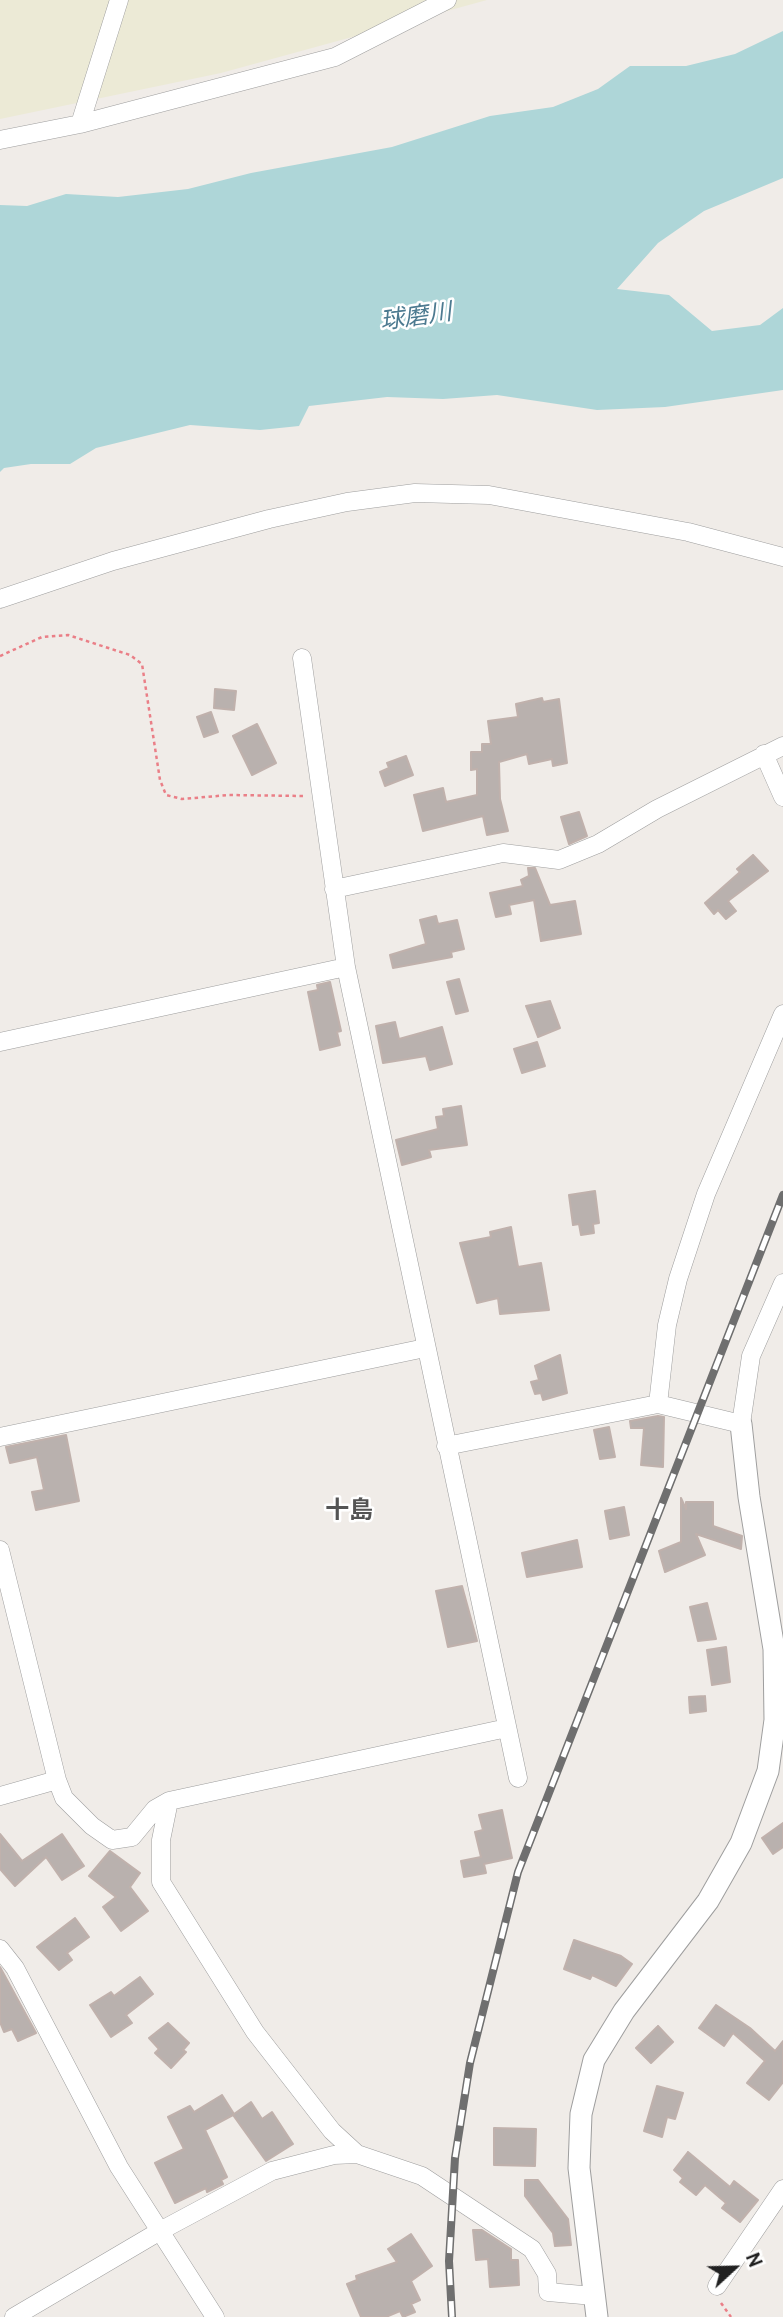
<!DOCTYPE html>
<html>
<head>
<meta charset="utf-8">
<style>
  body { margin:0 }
  #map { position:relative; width:783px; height:2317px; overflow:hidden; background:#f0ece8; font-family:Cabin,sans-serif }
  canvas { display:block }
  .north { position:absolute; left:699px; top:2233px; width:70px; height:70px; -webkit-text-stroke:5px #fff; paint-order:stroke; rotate:68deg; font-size:19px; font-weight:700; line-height:28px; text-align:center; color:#212121 }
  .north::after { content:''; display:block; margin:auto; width:24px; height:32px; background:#212121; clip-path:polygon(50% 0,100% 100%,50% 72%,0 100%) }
</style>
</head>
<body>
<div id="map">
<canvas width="783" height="2317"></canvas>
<div class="north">N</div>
</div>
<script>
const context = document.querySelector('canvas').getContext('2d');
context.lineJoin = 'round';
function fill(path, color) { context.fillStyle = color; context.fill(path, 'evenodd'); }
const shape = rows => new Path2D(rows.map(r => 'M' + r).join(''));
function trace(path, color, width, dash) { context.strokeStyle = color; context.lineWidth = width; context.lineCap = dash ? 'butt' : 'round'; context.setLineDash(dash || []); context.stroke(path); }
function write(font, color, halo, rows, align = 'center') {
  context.font = font + ' Cabin,"Noto Sans JP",sans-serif'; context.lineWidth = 5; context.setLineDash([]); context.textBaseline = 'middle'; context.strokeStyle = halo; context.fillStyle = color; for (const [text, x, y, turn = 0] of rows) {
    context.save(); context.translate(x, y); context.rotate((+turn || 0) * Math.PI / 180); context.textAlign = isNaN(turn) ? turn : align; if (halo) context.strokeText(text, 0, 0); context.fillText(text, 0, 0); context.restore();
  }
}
const farmland = shape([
  [0,0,487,0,221,73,0,119]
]);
const water = shape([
  [783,31,783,178,704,211,658,243,617,289,669,295,712,331,760,325,783,308,783,390,665,407,597,410,497,395,443,399,387,397,309,406,299,426,260,430,190,425,96,448,70,464,31,464,4,468,0,472,0,205,27,206,66,194,118,197,188,189,251,173,392,147,490,116,553,107,598,89,630,66,686,66,735,54]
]);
const building = shape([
  [215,689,236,691,234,710,214,708,215,689],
  [542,698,543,702,559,699,567,763,553,766,552,759,529,764,527,754,499,762,500,799,508,831,487,835,483,816,423,831,414,795,443,788,446,802,477,795,477,769,471,770,471,752,482,752,482,744,491,744,488,721,518,717,516,704,542,698],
  [211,712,218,732,204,737,197,717,211,712],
  [257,724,276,763,252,775,233,736,257,724],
  [406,756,413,775,385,786,380,772,389,768,387,763,406,756],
  [579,812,587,836,569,844,561,817,579,812],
  [753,855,768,871,728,901,736,911,726,919,718,910,714,914,705,903,740,872,737,869,753,855],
  [528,868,535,868,550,905,575,901,581,934,541,941,534,900,509,905,511,914,496,917,490,893,523,886,521,880,529,876,528,868],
  [436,916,438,924,457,920,464,949,451,952,452,957,393,968,390,955,426,944,420,920,436,916],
  [459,979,468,1011,456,1014,447,982,459,979],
  [330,982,341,1031,337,1032,340,1045,320,1050,308,992,318,990,317,985,330,982],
  [550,1001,560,1028,538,1037,526,1006,550,1001],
  [395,1022,399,1039,442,1027,452,1064,430,1070,426,1056,383,1063,376,1026,395,1022],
  [537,1042,545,1066,522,1073,514,1049,537,1042],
  [461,1106,467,1145,429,1150,431,1157,402,1165,396,1140,438,1129,436,1117,444,1116,443,1109,461,1106],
  [595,1191,599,1223,593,1224,594,1233,581,1235,579,1224,573,1225,569,1195,595,1191],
  [511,1227,518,1267,541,1263,549,1310,500,1314,498,1298,477,1303,460,1243,491,1237,490,1232,511,1227],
  [560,1355,567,1393,543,1400,541,1393,535,1394,531,1382,539,1380,535,1366,560,1355],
  [658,1416,664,1417,663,1467,641,1465,644,1428,631,1428,630,1421,658,1416],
  [609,1427,615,1457,600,1459,594,1430,609,1427],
  [66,1435,79,1501,36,1510,32,1492,44,1490,37,1457,10,1463,6,1447,66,1435],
  [681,1498,686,1509,686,1502,713,1502,713,1526,742,1536,741,1549,696,1534,705,1555,665,1572,659,1551,681,1542,681,1498],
  [624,1507,629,1535,610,1539,605,1511,624,1507],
  [577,1540,582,1567,527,1577,522,1553,577,1540],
  [462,1586,477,1641,448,1647,436,1591,462,1586],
  [707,1603,716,1639,698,1641,690,1607,707,1603],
  [726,1647,730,1682,712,1685,707,1650,726,1647],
  [705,1696,706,1711,690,1713,689,1697,705,1696],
  [502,1810,512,1858,484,1864,486,1873,464,1877,461,1861,481,1857,475,1832,483,1830,479,1815,502,1810],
  [783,1823,783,1847,773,1854,762,1838,783,1823],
  [0,1834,22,1861,62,1834,84,1866,62,1880,46,1857,15,1886,0,1869,0,1834],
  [110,1851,140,1873,130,1887,148,1911,121,1931,103,1907,116,1897,89,1876,110,1851],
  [75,1918,89,1937,67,1953,72,1960,59,1970,37,1947,75,1918],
  [574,1940,621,1956,632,1964,616,1986,592,1975,590,1979,564,1969,574,1940],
  [0,1967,36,2033,18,2041,12,2029,4,2032,0,2022,0,1967],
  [140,1977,153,1994,126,2015,132,2023,111,2037,90,2005,111,1992,114,1996,140,1977],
  [716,2005,750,2028,775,2051,783,2041,783,2082,769,2100,747,2083,765,2061,733,2033,724,2046,699,2028,716,2005],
  [168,2023,189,2043,183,2050,186,2052,171,2068,155,2053,159,2049,149,2038,168,2023],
  [658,2026,673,2042,651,2063,636,2048,658,2026],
  [657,2086,683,2093,675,2119,667,2117,662,2137,644,2131,657,2086],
  [222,2095,234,2114,251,2102,262,2119,272,2112,293,2144,266,2161,233,2115,205,2130,227,2177,221,2180,223,2184,207,2192,206,2188,175,2203,155,2163,184,2149,168,2117,190,2106,194,2112,222,2095],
  [494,2128,536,2129,535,2166,494,2165,494,2128],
  [688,2152,730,2187,734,2181,758,2200,740,2222,722,2208,726,2203,705,2185,696,2195,680,2182,683,2178,674,2170,688,2152],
  [525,2180,538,2180,568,2219,571,2245,555,2246,553,2233,525,2196,525,2180],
  [473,2230,482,2230,511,2249,511,2260,518,2260,519,2285,490,2287,488,2259,476,2260,473,2230],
  [411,2234,432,2266,411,2281,420,2300,411,2304,415,2312,403,2317,400,2311,386,2317,361,2317,347,2284,357,2280,356,2276,397,2262,388,2249,411,2234]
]);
const path = shape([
  [0,656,42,637,68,635,130,655,142,664,160,780,166,795,182,799,229,795,304,796],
  [721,2303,731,2317]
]);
const minor = shape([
  [80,124,119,0],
  [0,140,80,124,335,57,447,0],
  [0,599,113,561,269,519,347,502,415,493,489,495,688,532,783,557],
  [302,658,346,967,518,1778],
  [764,754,783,797],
  [334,889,503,853,559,860,598,844,657,809,783,746],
  [0,1042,346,967],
  [658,1404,667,1325,678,1279,706,1194,783,1014],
  [0,1437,425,1348],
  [446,1446,658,1404,741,1424,751,1356,783,1283],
  [0,1550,57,1780,64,1798,92,1826,112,1840,132,1837,155,1809,169,1801,507,1728],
  [0,1796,57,1780],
  [169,1801,161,1840,161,1882,255,2032,332,2131,357,2154],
  [0,1949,15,1968,119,2167,215,2317],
  [717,2286,783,2189],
  [14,2317,160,2231,272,2171,334,2155,357,2154,422,2176,532,2249,547,2274,548,2292,594,2296]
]);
const tertiary = shape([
  [597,2317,579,2168,581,2114,594,2060,624,2011,708,1901,741,1843,768,1771,775,1720,774,1649,749,1497,741,1424]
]);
const rail = shape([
  [452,2317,449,2261,455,2158,470,2063,518,1872,783,1195]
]);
const waterNames = [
  ["球磨川",416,317,-8]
];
const neighbourhoodNames = [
  ["十島",349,1511]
];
fill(farmland, '#ecead6');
fill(water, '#aed6d8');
fill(building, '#b9b1ae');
trace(building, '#c0b1ac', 2);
trace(minor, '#9e9e9e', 19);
trace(tertiary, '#9e9e9e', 23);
trace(path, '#ea7f87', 2.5, [3.5, 3.5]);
trace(minor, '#fff', 18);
trace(tertiary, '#fff', 21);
trace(rail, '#6f6f6f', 8);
trace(rail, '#fff', 5, [16]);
write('italic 24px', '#4c7a90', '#fff', waterNames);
write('bold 24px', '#545454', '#fff', neighbourhoodNames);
</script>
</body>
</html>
